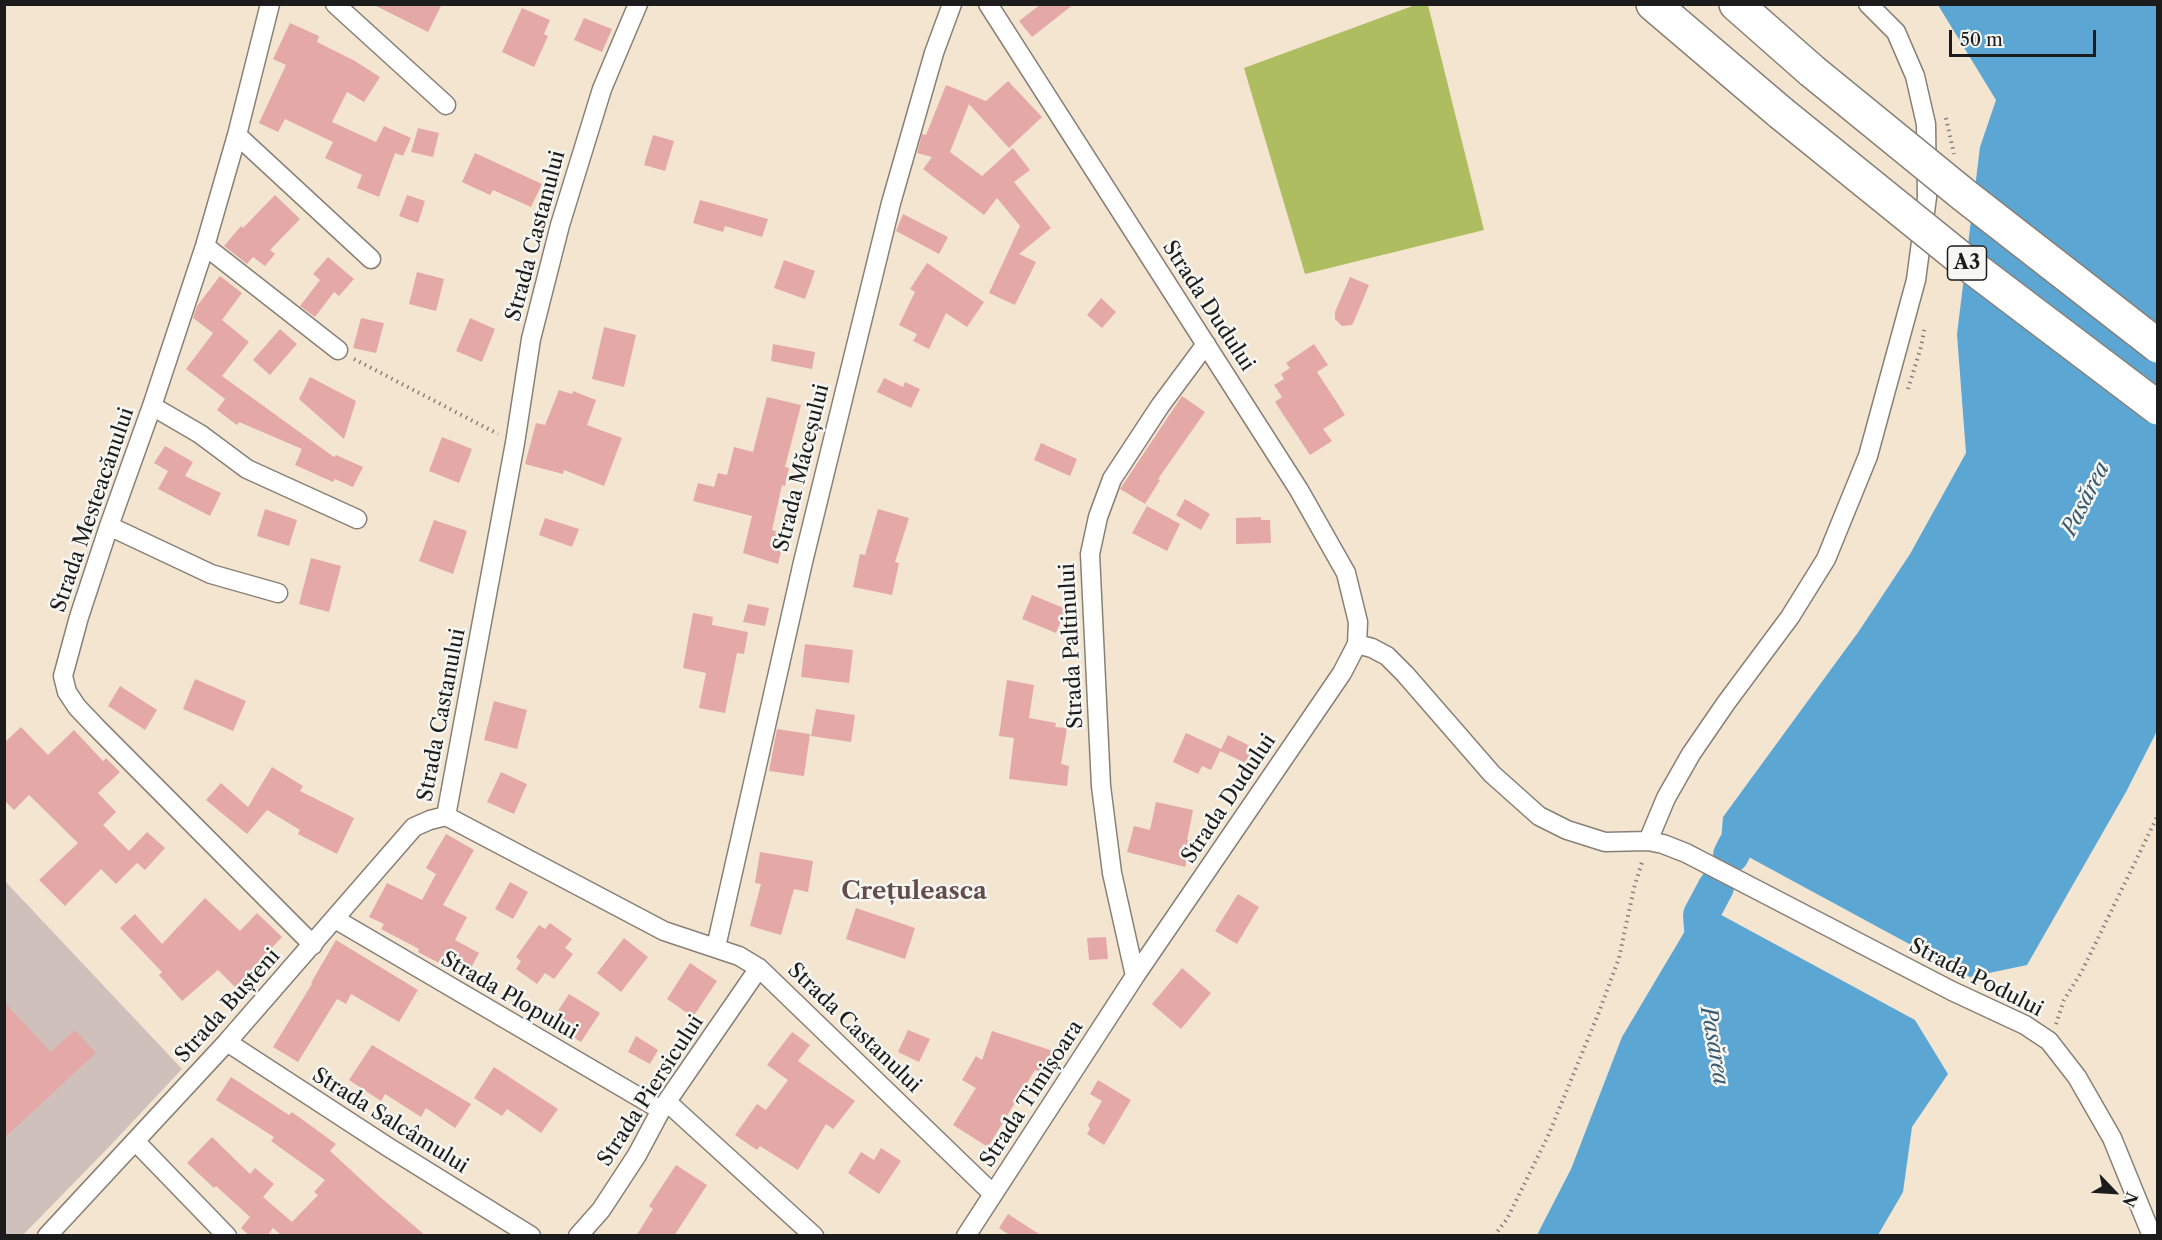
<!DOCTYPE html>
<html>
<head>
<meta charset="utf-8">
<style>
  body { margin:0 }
  #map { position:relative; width:2162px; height:1240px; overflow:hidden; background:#f4e5d1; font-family:"Libre Caslon Text",serif }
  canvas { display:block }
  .frame { position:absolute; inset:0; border:6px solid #1c1c1c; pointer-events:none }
  .north { position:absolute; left:2084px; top:1162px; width:60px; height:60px; -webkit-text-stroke:4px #f6f6f2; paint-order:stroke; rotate:115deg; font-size:16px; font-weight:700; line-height:24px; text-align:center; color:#1c1c1c }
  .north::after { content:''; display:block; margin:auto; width:21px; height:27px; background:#1c1c1c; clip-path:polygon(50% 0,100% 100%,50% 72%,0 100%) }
  .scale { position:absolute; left:1949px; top:30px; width:147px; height:27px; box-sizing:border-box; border:3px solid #1c1c1c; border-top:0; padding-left:8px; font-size:18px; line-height:21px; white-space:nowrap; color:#1c1c1c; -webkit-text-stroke:4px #f6f6f2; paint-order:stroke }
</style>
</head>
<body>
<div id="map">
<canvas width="2162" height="1240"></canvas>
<div class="frame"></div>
<div class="north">N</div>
<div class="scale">50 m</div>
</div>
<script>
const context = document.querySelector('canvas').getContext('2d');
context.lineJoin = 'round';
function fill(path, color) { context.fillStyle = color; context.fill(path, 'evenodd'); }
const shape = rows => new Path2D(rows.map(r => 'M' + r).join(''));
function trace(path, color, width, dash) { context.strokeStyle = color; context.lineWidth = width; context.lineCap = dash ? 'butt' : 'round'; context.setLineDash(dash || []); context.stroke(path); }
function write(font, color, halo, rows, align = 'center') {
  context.font = font + ' "Libre Caslon Text",serif'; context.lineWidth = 5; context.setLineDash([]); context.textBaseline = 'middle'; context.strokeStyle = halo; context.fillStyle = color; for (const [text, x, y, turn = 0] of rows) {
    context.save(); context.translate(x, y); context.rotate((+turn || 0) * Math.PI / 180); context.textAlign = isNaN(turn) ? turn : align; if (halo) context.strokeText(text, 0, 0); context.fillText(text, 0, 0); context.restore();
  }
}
const industrial = shape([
  [4,880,182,1069,108,1148,23,1235,5,1235]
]);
const green = shape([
  [1418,4,1428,5,1484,230,1305,274,1244,68]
]);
const water = shape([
  [1938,5,2157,5,2158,729,2126,792,2027,965,1970,977,1721,842,1723,817,1859,631,1910,554,1966,453,1957,334,1980,147,1996,100],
  [1701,904,1915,1020,1948,1074,1912,1127,1903,1192,1878,1235,1537,1235,1571,1169,1622,1037]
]);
const river = shape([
  [1731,855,1736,845,1774,819],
  [1704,955,1701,915,1716,887]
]);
const building = shape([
  [372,4,442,4,428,32],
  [1041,4,1074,4,1032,37,1019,21],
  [522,8,550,20,544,34,548,36,534,67,502,52],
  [584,18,612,29,602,52,574,40],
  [290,23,319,36,317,42,355,61,380,77,364,102,347,92,332,122,376,142,384,126,411,138,403,156,395,153,379,197,357,188,362,175,325,158,333,142,285,119,278,132,259,123,286,65,273,59],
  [1008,81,1042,117,1009,148,969,104,950,152,982,176,1013,148,1030,170,1014,182,1051,228,1019,254,1036,262,1015,305,989,293,1020,226,997,198,984,215,923,169,932,157,917,153,922,134,926,135,946,85,986,101],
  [418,128,439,133,433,157,411,152],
  [653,135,674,141,665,171,644,165],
  [475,153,542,184,531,207,493,190,490,195,462,182],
  [275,195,300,219,270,250,275,254,265,266,253,257,247,264,224,246,241,226,243,228],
  [407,195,425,201,418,223,399,216],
  [700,200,768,219,762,237,725,226,723,232,693,223],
  [903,214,948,237,939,254,896,231],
  [328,257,354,279,339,296,334,292,315,317,300,306,320,280,313,274],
  [784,260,815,271,805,299,774,288],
  [927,263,984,302,967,327,946,313,929,349,913,341,917,334,899,325,915,292,910,289],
  [417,272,444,279,436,311,409,304],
  [220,276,242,293,222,320,249,342,222,376,334,457,336,455,363,467,353,487,335,479,333,482,295,465,302,449,239,422,237,425,217,410,225,399,186,369,213,333,193,318,197,306],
  [1350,277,1369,285,1355,319,1352,325,1342,326,1335,319,1335,312],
  [1101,298,1116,312,1102,328,1087,315],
  [361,318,384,323,376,353,353,348],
  [470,318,495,329,482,362,456,351],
  [604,327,636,335,624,387,592,379],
  [280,329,297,344,270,375,253,360],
  [773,344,815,352,812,369,771,361],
  [1314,344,1328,365,1317,372,1345,415,1323,429,1332,441,1310,455,1275,402,1282,397,1274,385,1284,379,1281,374,1290,368,1286,363],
  [310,377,356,401,344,439,299,399],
  [884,378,903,387,905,382,920,389,911,408,877,392],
  [559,390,572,394,573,391,596,400,587,425,622,438,604,486,564,470,563,474,525,464,536,423,545,425],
  [1182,396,1205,412,1158,479,1160,480,1145,504,1120,489],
  [767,397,801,405,785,467,789,468,785,486,782,485,772,530,779,532,777,543,783,544,778,564,743,553,752,516,693,501,698,483,714,487,718,473,727,475,734,447,753,452],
  [442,437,472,449,459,483,429,471],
  [1041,443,1077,459,1070,476,1034,460],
  [165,446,193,462,185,476,221,493,210,516,158,489,168,471,154,463],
  [1185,499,1210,514,1201,530,1176,515],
  [1147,506,1180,524,1167,551,1132,533],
  [265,509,297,520,289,546,257,536],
  [878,509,909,518,895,562,899,563,892,595,853,587,860,554,865,555],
  [1261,517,1261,520,1270,520,1271,543,1236,544,1236,518],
  [545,518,579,529,572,547,539,535],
  [434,520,467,531,453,574,419,561],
  [311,558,341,566,329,612,299,604],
  [1032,595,1066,609,1056,633,1022,619],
  [748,604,769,608,765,626,743,622],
  [693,613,713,617,712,625,748,632,744,654,737,653,725,713,699,708,706,673,683,668],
  [805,644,853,650,849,683,801,677],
  [195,679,246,701,233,731,183,709],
  [1007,680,1034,685,1029,718,1056,723,1055,727,1067,728,1061,764,1069,766,1067,786,1009,779,1014,738,999,736],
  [120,686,157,710,145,730,108,706],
  [494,701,527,710,517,749,484,740],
  [816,709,855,715,851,742,811,736],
  [21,727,48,755,74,730,103,761,106,758,120,772,98,793,116,812,103,825,129,851,147,832,165,848,145,870,137,863,116,884,101,869,65,906,39,880,78,843,29,795,14,810,4,800,4,743],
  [777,729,810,734,804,776,769,771],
  [1186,733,1221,749,1211,770,1202,766,1198,774,1173,762],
  [1228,735,1260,751,1252,766,1220,751],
  [272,767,303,786,300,791,354,818,337,854,298,834,300,830,267,810,247,834,206,800,221,783,248,807],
  [501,772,527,784,514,814,487,802],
  [1156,802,1193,810,1187,840,1191,841,1185,867,1127,852,1134,826,1150,830],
  [446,834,474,850,443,905,467,917,455,940,479,953,470,970,464,967,460,974,418,952,419,949,381,929,384,924,369,917,387,883,422,900,436,874,426,868],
  [760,852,813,861,808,892,794,889,781,935,750,926,761,884,755,883],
  [510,882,528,892,513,919,495,909],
  [1238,894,1259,907,1237,944,1215,931],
  [205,898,240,931,257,913,282,937,235,987,218,970,182,1001,159,975,162,972,120,928,135,914,162,944],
  [856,908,915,928,905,959,846,939],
  [550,923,572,939,565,948,573,954,554,979,545,973,537,984,516,969,521,961,516,957,539,925,545,929],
  [1106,937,1108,959,1089,960,1087,938],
  [624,938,648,957,621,992,597,973],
  [336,940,418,990,399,1022,351,994,346,1004,337,999,298,1062,273,1047,312,984,311,983],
  [690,963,717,981,693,1017,667,999],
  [1182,968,1211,993,1181,1029,1152,1004],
  [569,994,600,1013,581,1042,550,1023],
  [4,1002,51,1052,75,1030,96,1053,4,1138],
  [908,1030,930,1039,919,1062,898,1052],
  [992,1031,1053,1051,1046,1074,1035,1070,988,1147,953,1125,976,1088,962,1080,976,1056,982,1060],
  [792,1032,810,1045,798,1061,855,1101,833,1129,826,1124,798,1170,760,1146,757,1150,735,1135,757,1104,766,1110,788,1080,767,1065],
  [636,1036,658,1050,650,1064,628,1052],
  [372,1045,471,1104,455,1128,426,1108,421,1117,385,1094,381,1101,349,1080],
  [494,1067,558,1109,541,1133,507,1109,502,1116,474,1098],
  [231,1077,289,1115,292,1112,336,1144,330,1151,379,1196,426,1236,279,1236,280,1234,273,1228,267,1236,250,1236,241,1228,250,1217,216,1186,214,1188,187,1163,212,1137,250,1174,255,1168,274,1184,263,1197,292,1222,318,1195,314,1192,325,1180,271,1141,274,1137,216,1100],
  [1098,1080,1131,1100,1104,1145,1087,1134,1090,1129,1088,1125,1102,1101,1090,1094],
  [881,1148,901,1161,879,1194,848,1173,861,1152,874,1160],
  [676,1165,707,1185,674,1236,636,1236,653,1209,649,1206],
  [1008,1214,1042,1236,1011,1236,999,1228]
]);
const path = shape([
  [1946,118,1954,154],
  [354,359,498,434],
  [1908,389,1921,347,1925,326],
  [2056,1024,2064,1000,2082,971,2158,815],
  [1494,1236,1507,1219,1548,1136,1599,1012,1619,958,1634,888,1643,859]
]);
const street = shape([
  [270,4,237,135,205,246,152,406,109,526,79,617,63,676,67,692,77,707,96,727,313,945],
  [335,4,446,105],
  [237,135,371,259],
  [205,246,338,350],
  [152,406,200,434,247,469,357,519],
  [109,526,211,574,278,593],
  [1357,644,1372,648,1387,656,1405,674,1492,774,1539,816,1567,830,1605,842,1648,841,1663,844,1686,853,1952,991,2025,1025,2049,1041,2077,1077,2112,1138,2152,1236],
  [446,816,515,443,531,339,560,225,602,89,638,4],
  [446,816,664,931,739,956,759,968,993,1194],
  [1648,841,1666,798,1691,754,1726,703,1790,617,1826,559,1868,456,1916,280,1927,197,1926,124,1915,76,1896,32,1868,4],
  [335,919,661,1110],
  [716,947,803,562,891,203,934,53,952,4],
  [1135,976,1112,873,1101,786,1090,554,1098,517,1112,479,1160,406,1206,344],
  [227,1042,388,1147,531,1236],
  [667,1102,814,1236],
  [136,1142,227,1236],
  [47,1236,227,1042,414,827,430,820,446,816],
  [578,1236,601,1210,637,1155,661,1110,759,968],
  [966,1236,1135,976,1342,673,1357,644,1358,622,1346,573,1299,490,988,4]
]);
const highway = shape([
  [1653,4,1781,113],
  [1736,4,1812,71]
]);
const highwayBridge = shape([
  [1812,71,1964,195,2158,346],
  [1781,113,1964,261,2158,408]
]);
const shields = [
  [1967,263,39]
];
const shieldNames = [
  ["A3",1967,263]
];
const streetNames = [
  ["Strada Castanului",536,236,-75],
  ["Strada Dudului",1208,306,57],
  ["Strada Măceșului",802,468,-76],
  ["Strada Mesteacănului",93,510,-71],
  ["Strada Paltinului",1072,646,-93],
  ["Strada Castanului",442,715,-79],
  ["Strada Dudului",1229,799,-56],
  ["Strada Podului",1976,978,27],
  ["Strada Plopului",509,996,30],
  ["Strada Bușteni",228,1006,-48],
  ["Strada Castanului",854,1028,44],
  ["Strada Piersicului",651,1091,-57],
  ["Strada Timișoara",1032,1094,-57],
  ["Strada Salcâmului",390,1121,32]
];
const waterNames = [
  ["Pasărea",2086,499,-63],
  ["Pasărea",1714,1046,80]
];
const quarterNames = [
  ["Crețuleasca",914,892]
];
fill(industrial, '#d0c0bc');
fill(green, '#adbd60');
fill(water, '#5ca6d4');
trace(river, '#5ca6d4', 36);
fill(building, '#e4a9a6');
trace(street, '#888076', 21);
trace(highway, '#888076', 36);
trace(path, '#888076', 4, [1.5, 4.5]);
trace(street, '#fff', 18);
trace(highway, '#fff', 33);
trace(highwayBridge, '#888076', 36, []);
trace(highwayBridge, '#fff', 33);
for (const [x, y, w] of shields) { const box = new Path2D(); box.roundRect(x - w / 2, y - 17, w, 34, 4.5); context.fillStyle = '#f6f6f2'; context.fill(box); trace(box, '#1c1c1c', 1.5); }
write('bold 20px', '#1c1c1c', null, shieldNames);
write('21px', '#1c1c1c', '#f6f6f2', streetNames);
write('italic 22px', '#395a6f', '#f6f6f2', waterNames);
write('bold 24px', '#624d4c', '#f6f6f2', quarterNames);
</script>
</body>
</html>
